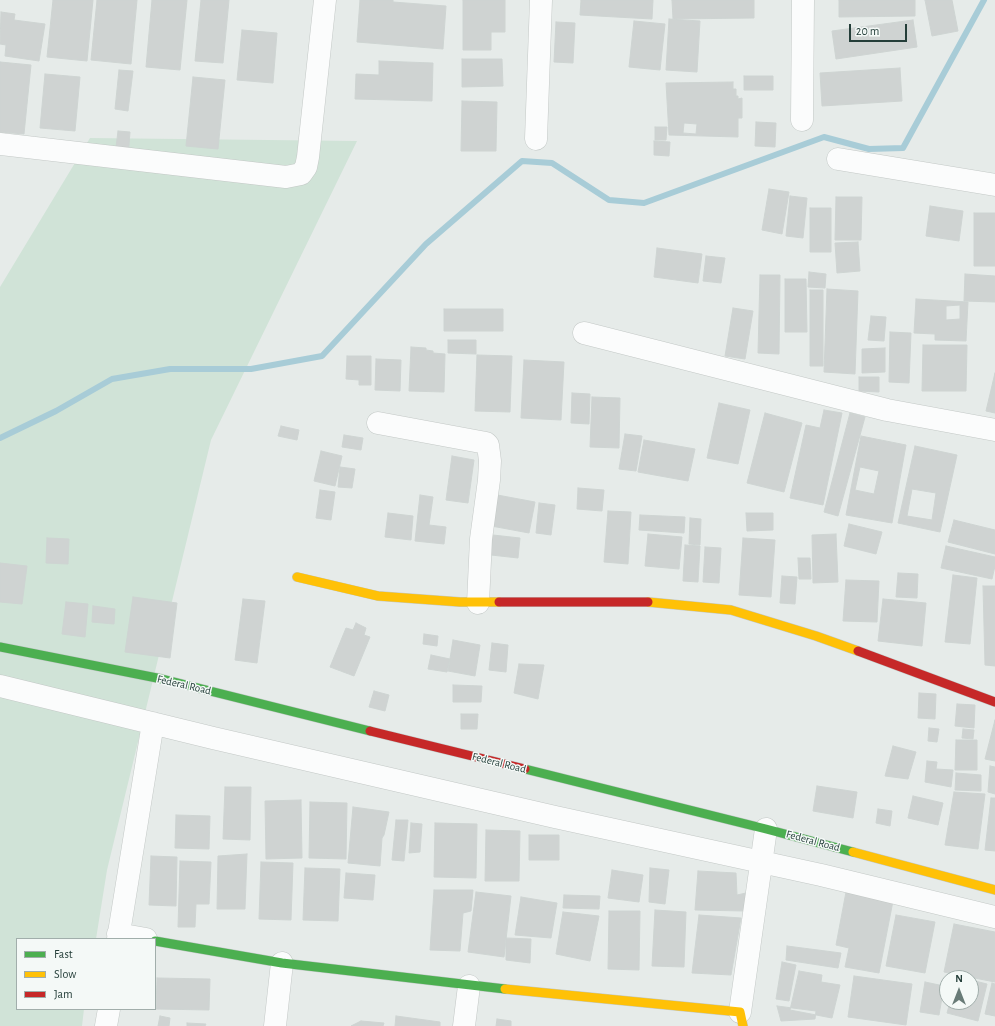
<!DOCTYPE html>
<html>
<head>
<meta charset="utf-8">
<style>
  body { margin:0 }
  #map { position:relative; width:995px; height:1026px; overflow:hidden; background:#e6ebe9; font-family:"Alegreya Sans",sans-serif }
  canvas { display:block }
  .legend { position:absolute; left:16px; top:938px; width:140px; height:72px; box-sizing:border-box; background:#f4f9f7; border:1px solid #a1aeab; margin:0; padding:5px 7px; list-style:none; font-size:12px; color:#243e39 }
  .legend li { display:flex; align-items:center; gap:8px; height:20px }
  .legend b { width:20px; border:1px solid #a1aeab }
  .north { position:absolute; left:939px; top:970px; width:40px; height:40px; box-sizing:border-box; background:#f4f9f7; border:1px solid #a1aeab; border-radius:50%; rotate:0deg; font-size:11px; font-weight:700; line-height:16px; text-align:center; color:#243e39 }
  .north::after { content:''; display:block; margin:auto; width:14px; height:18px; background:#687b77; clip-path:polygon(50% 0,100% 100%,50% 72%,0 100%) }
  .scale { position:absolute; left:849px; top:24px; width:58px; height:18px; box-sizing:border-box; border:2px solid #243e39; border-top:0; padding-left:5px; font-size:12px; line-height:14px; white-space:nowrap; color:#243e39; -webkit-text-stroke:3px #f4f9f7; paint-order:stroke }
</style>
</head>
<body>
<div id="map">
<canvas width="995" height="1026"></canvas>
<ul class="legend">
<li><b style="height:5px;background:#4caf50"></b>Fast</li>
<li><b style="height:5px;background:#ffc107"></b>Slow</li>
<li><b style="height:5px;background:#c62828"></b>Jam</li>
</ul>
<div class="north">N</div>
<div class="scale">20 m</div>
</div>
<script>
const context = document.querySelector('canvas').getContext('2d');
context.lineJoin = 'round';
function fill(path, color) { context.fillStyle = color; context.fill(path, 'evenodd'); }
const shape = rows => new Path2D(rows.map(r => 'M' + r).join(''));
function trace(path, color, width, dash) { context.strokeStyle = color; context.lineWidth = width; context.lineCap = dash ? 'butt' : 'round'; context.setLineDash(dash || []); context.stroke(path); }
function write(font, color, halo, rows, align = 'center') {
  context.font = font + ' "Alegreya Sans",sans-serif'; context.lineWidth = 3; context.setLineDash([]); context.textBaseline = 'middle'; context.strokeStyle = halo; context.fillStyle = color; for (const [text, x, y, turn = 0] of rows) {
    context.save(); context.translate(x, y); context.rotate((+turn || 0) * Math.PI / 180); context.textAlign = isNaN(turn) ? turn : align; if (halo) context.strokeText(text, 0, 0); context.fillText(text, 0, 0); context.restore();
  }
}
const green = shape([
  [90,138,357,141,211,440,107,870,96,939,17,939,17,1009,84,1009,82,1026,0,1026,0,287]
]);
const stream = shape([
  [0,438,56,411,112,379,170,369,251,369,322,356,426,244,522,161,552,163,609,200,644,203,824,137,869,149,903,148,984,0]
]);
const building = shape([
  [53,0,93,0,87,61,47,57,53,0],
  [97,0,137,0,131,64,91,60,97,0],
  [152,0,187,0,180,70,146,67,152,0],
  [201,0,229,0,223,63,195,61,201,0],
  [360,0,393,0,393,2,446,6,443,49,357,42,360,0],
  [463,0,505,0,505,32,491,32,491,50,463,50,463,0],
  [581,0,653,0,652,19,580,15,581,0],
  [672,0,754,0,754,18,673,19,672,0],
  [839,0,915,0,915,16,839,17,839,0],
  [925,0,952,0,958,31,932,36,925,0],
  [1,12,15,14,14,20,45,24,39,61,5,56,6,45,0,44,1,12],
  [669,19,700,21,697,72,666,70,669,19],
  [913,20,917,47,836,59,832,31,913,20],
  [634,21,665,24,660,70,629,67,634,21],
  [556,22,575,23,573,63,554,62,556,22],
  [242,30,277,33,273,83,237,80,242,30],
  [462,59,502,59,503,86,462,87,462,59],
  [379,61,433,63,432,101,355,99,356,74,379,75,379,61],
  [0,62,31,65,24,134,0,132,0,62],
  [900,68,902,101,822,106,820,73,900,68],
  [119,70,133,71,128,111,115,109,119,70],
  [45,74,80,77,75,131,40,128,45,74],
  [744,76,773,76,773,90,744,90,744,76],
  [193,77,225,80,218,149,186,146,193,77],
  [733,82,733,89,736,89,736,96,738,96,738,99,742,98,742,118,738,118,738,137,669,135,666,83,733,82],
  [684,123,697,124,696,134,683,133,684,123],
  [462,101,497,102,496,151,461,151,462,101],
  [756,122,776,123,775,147,755,146,756,122],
  [655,127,667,127,666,140,655,140,655,127],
  [118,131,130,132,128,157,115,156,118,131],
  [654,141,670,142,669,156,654,155,654,141],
  [769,189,789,192,782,234,762,230,769,189],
  [790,196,807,198,803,238,786,236,790,196],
  [836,197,862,197,861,240,835,240,836,197],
  [930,206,963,211,959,241,926,236,930,206],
  [810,208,831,208,831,252,810,252,810,208],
  [974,213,995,213,995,266,974,266,974,213],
  [858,242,860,271,837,273,835,243,858,242],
  [657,248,702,254,698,283,654,277,657,248],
  [706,256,725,258,721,283,703,281,706,256],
  [809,272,826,274,825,288,808,287,809,272],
  [965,274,995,276,995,302,964,301,965,274],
  [760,275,780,275,779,354,758,353,760,275],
  [785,279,806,279,807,332,785,332,785,279],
  [827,289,858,291,855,374,824,372,827,289],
  [810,290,823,290,823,366,810,366,810,290],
  [916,299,968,302,966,341,935,340,935,334,914,333,916,299],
  [960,305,960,319,946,320,946,306,960,305],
  [733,308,753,311,745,359,725,356,733,308],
  [444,309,503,309,503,331,444,331,444,309],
  [871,316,886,317,884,341,868,340,871,316],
  [890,332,911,333,909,383,889,382,890,332],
  [448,340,476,340,476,354,448,353,448,340],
  [923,345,967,345,966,391,922,391,923,345],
  [411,347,426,348,426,350,433,351,433,353,445,354,444,392,409,391,411,347],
  [885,348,885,372,862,373,862,349,885,348],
  [477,355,512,356,510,412,475,411,477,355],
  [347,356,371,356,371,385,359,385,359,380,346,379,347,356],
  [376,359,401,360,400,391,375,390,376,359],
  [524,360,564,362,561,420,521,418,524,360],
  [995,373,995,413,986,411,995,373],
  [859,377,879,377,879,392,859,391,859,377],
  [572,393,590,394,589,424,571,423,572,393],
  [592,397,620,398,619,448,590,447,592,397],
  [719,403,750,410,738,464,707,458,719,403],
  [824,410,842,413,823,505,790,498,806,425,820,428,824,410],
  [765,413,802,423,784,492,747,483,765,413],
  [850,413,865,417,838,516,824,512,850,413],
  [281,426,299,430,297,440,278,436,281,426],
  [625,434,642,436,636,471,619,469,625,434],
  [344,435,363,438,361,450,342,447,344,435],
  [861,436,906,445,892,523,846,515,861,436],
  [860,467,879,471,874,494,855,490,860,467],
  [644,440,695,449,688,481,638,472,644,440],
  [915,446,957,455,940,532,898,523,915,446],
  [912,489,936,493,932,520,907,516,912,489],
  [321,451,342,456,335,486,314,481,321,451],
  [452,456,474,460,468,503,446,500,452,456],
  [340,467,355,469,352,488,338,487,340,467],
  [578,488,604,490,602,511,577,509,578,488],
  [320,490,335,492,331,520,316,518,320,490],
  [492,494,535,502,529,533,486,525,492,494],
  [420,495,433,497,429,525,446,527,444,544,415,541,420,495],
  [539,503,555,505,551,535,536,533,539,503],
  [608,511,631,512,628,564,604,562,608,511],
  [388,513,413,516,411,540,385,537,388,513],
  [746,513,773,513,773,530,747,531,746,513],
  [640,515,685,517,684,533,639,530,640,515],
  [690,518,701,519,700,545,689,544,690,518],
  [954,520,995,530,995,554,948,542,954,520],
  [849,524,882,532,876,554,844,546,849,524],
  [484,534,520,538,518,558,482,554,484,534],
  [648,534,682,537,679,569,645,566,648,534],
  [836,534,838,582,813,583,812,535,836,534],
  [47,538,69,539,68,564,46,563,47,538],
  [743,538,775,540,771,597,739,595,743,538],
  [685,545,700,546,698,582,683,581,685,545],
  [946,546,995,557,995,566,992,579,941,568,946,546],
  [705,547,721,548,719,583,703,582,705,547],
  [798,558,810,558,811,579,799,579,798,558],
  [0,563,27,566,22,604,0,602,0,563],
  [898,573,918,574,917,598,896,597,898,573],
  [953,575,977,578,970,644,945,642,953,575],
  [782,576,797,577,795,604,780,603,782,576],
  [846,580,879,581,877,622,843,621,846,580],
  [983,586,995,586,995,666,985,665,983,586],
  [133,597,177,603,170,658,125,652,133,597],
  [243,599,265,601,257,663,235,660,243,599],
  [883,599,926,603,922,646,878,641,883,599],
  [66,602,88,604,85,637,62,634,66,602],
  [93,606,115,609,114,624,92,622,93,606],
  [356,623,366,628,364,635,370,637,354,676,330,667,346,628,353,630,356,623],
  [424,634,438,636,437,646,423,644,424,634],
  [453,640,480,645,475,676,448,671,453,640],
  [492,643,508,645,506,672,489,670,492,643],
  [431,655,450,659,447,672,428,669,431,655],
  [519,664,544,665,538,699,514,693,519,664],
  [453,685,482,686,481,702,453,702,453,685],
  [374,691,389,695,385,711,369,707,374,691],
  [919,693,936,694,935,719,918,718,919,693],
  [957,704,975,705,974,728,955,726,957,704],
  [461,714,478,714,477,729,461,729,461,714],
  [995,720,995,761,985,759,995,720],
  [929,728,939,729,937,742,928,741,929,728],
  [963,729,974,730,973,739,962,738,963,729],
  [956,740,977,740,977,770,955,770,956,740],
  [893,746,916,752,908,779,885,776,893,746],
  [927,761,937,762,936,769,953,770,951,787,925,782,927,761],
  [990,766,995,767,995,794,988,792,990,766],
  [956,773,981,775,981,791,955,790,956,773],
  [817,786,857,792,853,818,813,811,817,786],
  [225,787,251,787,250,840,223,839,225,787],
  [954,792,985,794,978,849,945,845,954,792],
  [913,796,943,803,938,825,908,818,913,796],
  [991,798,995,798,995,851,985,850,991,798],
  [301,800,302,858,266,859,265,801,301,800],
  [310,802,347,803,346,859,309,858,310,802],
  [353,807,389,812,384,835,382,838,380,866,348,863,353,807],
  [878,809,892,811,890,826,876,823,878,809],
  [176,815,210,816,209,849,175,848,176,815],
  [396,820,408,820,404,861,392,860,396,820],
  [411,823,422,824,420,852,409,853,411,823],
  [435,823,477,824,476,878,434,877,435,823],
  [486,830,520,831,519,881,485,881,486,830],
  [529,835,559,835,559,860,529,860,529,835],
  [247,854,245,909,217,909,218,856,247,854],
  [151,856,177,857,176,906,149,905,151,856],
  [180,861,211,862,209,904,196,904,195,927,178,927,180,861],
  [261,862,293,863,291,920,259,919,261,862],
  [305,868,340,869,338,921,303,920,305,868],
  [650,868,669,870,665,904,649,902,650,868],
  [612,870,643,875,639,902,608,898,612,870],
  [698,871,736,873,737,895,746,893,745,911,695,910,698,871],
  [346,873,375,875,373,900,344,898,346,873],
  [434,890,473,890,471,911,463,913,460,951,430,950,434,890],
  [476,892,511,896,504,957,468,952,476,892],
  [846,892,893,901,879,973,845,967,849,948,836,945,846,892],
  [564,895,600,896,599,909,563,908,564,895],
  [521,897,557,903,551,938,515,935,521,897],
  [655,910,686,912,684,967,652,966,655,910],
  [609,911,640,911,639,970,608,969,609,911],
  [563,912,599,916,590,961,556,954,563,912],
  [699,915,741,918,731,975,692,973,699,915],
  [896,915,935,922,925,973,886,966,896,915],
  [954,924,995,932,995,982,944,972,954,924],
  [506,938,531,939,530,963,506,960,506,938],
  [787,946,841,953,838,968,786,960,787,946],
  [782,962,796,965,789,1001,776,999,782,962],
  [799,971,822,975,821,982,840,985,832,1018,790,1010,799,971],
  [854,976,912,984,906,1025,848,1017,854,976],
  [157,978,210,979,209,1010,156,1009,157,978],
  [971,980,987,984,978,1021,947,1013,950,1002,971,1002,971,980],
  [925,982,944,986,939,1015,920,1012,925,982],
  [992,983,995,984,995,1016,985,1014,992,983],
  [777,1006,816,1011,815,1019,781,1021,777,1006],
  [160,1016,170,1018,169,1026,158,1026,160,1016],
  [396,1016,440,1022,440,1026,395,1026,396,1016],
  [497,1019,511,1021,511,1026,496,1026,497,1019],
  [361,1021,384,1023,383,1026,351,1026,361,1021],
  [187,1023,206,1024,205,1026,187,1026,187,1023]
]);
const street = shape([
  [802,120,803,0],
  [536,139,541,0],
  [0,144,286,177,301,174,306,167,308,157,325,0],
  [838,159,995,185],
  [584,333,887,410,995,430],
  [378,423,486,443,488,445,490,461,489,480,481,539,478,603],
  [0,686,213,738,555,817,821,875,995,917],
  [118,934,146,939],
  [118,939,153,723],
  [740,1012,766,829],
  [106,1026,109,1009],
  [275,1026,282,963],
  [464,1026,469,986]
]);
const fast = shape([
  [0,647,162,679,370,731],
  [525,769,766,829,853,852],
  [155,941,282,963,505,989]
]);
const slow = shape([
  [297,577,378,596,460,602,499,602],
  [648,602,731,610,816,636,858,651],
  [853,852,995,890],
  [505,989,740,1012,743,1026]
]);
const jam = shape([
  [499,602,648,602],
  [858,651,995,702],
  [370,731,525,769]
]);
const streetNames = [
  ["Federal Road",184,685,13],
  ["Federal Road",499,763,14],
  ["Federal Road",813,841,15]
];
fill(green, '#d0e3d7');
trace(stream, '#a8ccd7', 6);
fill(building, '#cfd3d2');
trace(building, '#ced4d2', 1);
trace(street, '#c3c8c6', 23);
trace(fast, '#c1c8c6', 10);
trace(slow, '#c1c8c6', 10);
trace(jam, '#c1c8c6', 10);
trace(street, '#fbfcfc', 22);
trace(fast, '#4caf50', 9);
trace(slow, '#ffc107', 9);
trace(jam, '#c62828', 9);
write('11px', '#243e39', '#f4f9f7', streetNames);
</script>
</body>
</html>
